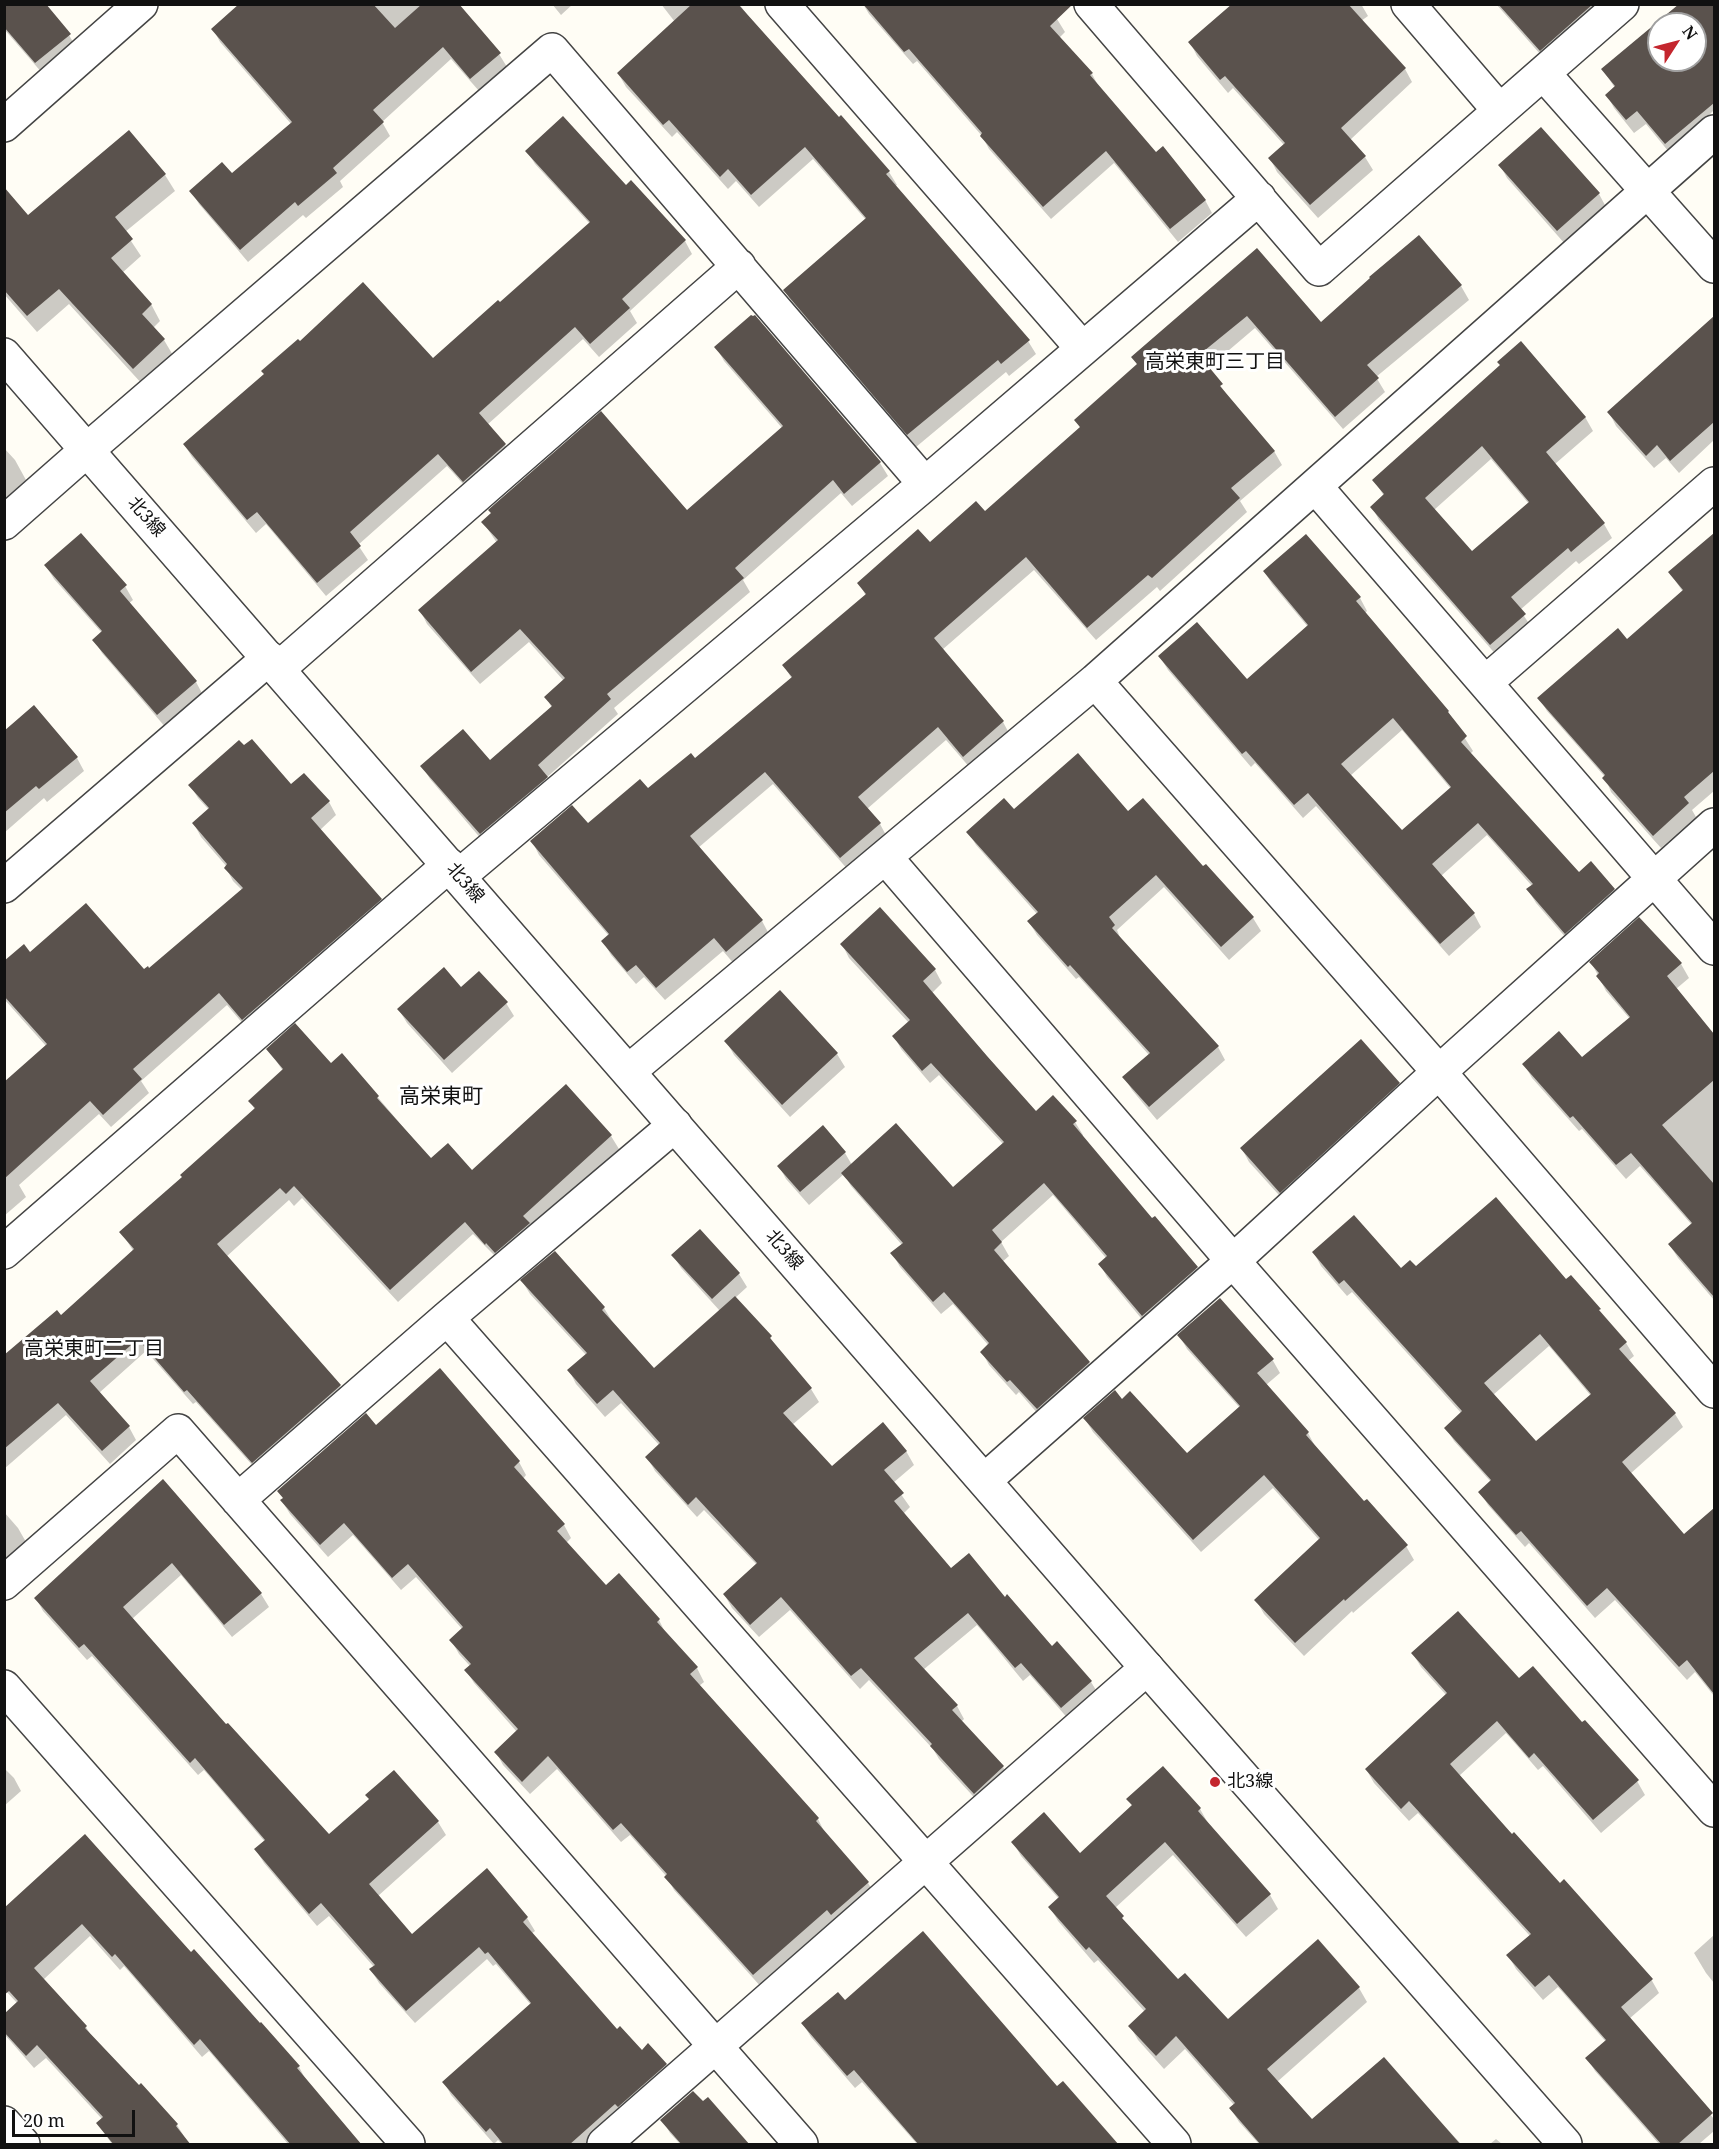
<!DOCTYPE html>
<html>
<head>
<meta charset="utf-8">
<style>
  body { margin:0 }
  #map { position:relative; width:1719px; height:2149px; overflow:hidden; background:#fffdf5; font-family:"Noto Serif",serif }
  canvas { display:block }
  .frame { position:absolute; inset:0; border:6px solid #111; pointer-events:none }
  .north { position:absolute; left:1647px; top:12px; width:60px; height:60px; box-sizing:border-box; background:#fff; border:2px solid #a0a0a0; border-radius:50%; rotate:54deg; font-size:16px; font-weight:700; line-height:24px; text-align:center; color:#111 }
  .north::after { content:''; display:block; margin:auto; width:21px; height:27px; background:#c4262e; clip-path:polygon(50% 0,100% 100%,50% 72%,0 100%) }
  .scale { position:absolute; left:12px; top:2110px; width:123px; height:27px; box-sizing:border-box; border:3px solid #111; border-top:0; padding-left:8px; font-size:18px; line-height:21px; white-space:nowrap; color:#111; -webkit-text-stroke:4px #fff; paint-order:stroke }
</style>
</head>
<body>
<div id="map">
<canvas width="1719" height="2149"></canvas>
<div class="frame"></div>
<div class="north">N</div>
<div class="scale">20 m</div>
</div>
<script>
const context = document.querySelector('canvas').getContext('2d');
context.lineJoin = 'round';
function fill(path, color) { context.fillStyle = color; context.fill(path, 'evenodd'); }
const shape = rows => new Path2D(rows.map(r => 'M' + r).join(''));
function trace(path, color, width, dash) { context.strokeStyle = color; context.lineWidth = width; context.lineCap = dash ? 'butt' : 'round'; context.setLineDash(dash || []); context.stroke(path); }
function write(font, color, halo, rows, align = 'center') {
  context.font = font + ' "Noto Serif","Noto Sans JP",serif'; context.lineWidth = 6; context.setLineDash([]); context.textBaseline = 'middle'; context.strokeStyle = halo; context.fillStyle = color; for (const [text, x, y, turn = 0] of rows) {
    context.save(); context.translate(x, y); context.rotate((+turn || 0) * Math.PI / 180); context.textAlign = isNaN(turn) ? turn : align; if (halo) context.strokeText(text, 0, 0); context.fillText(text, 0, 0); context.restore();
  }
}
const shadow = shape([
  [4,4,69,35,76,47,43,74,4,29],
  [241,4,457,4,499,54,507,67,479,91,451,59,382,122,390,136,340,181,343,187,306,218,303,215,248,262,199,204,191,191,232,176,292,125,220,42,213,29],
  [552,4,573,4,561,15],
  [661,4,739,4,759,30,889,172,897,185,895,186,1028,341,1036,354,1009,376,1006,372,916,447,792,303,785,290,866,220,813,159,759,207,736,181,728,189,677,132,672,137,626,87,618,73,675,22],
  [863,4,1044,4,1057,19,1065,32,1059,38,1092,74,1099,87,1156,154,1205,200,1212,213,1178,242,1114,163,1051,219,989,149,982,136,917,61,913,64,869,14],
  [1234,4,1361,4,1368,16,1361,21,1405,69,1412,82,1350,140,1365,157,1373,170,1318,218,1277,172,1270,158,1284,145,1233,88,1228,93,1197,56,1190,42],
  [1496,4,1600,4,1548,63],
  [1692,4,1714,4,1714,110,1709,115,1713,123,1673,157,1646,124,1634,133,1614,108,1607,95,1615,88,1603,70,1659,33,1659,60,1695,60,1695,24,1669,24],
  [1540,129,1599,194,1606,207,1565,244,1507,178,1500,165],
  [129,132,165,175,175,191,125,232,141,256,122,273,151,304,160,321,153,328,164,340,174,357,143,385,69,304,37,332,4,294,4,260,28,217],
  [527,151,626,187,685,241,692,254,630,311,637,323,599,357,583,339,487,425,505,445,513,459,472,494,447,466,358,545,368,560,326,596,266,524,256,533,192,457,184,444,433,360,500,305,590,224,535,164],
  [1419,237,1461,286,1469,300,1376,377,1385,392,1343,429,1255,328,1208,368,1229,398,1274,451,1282,465,1240,501,1247,512,1160,591,1157,587,1096,640,1034,570,942,650,1003,722,1010,735,971,769,946,740,867,809,880,824,887,837,849,871,773,784,698,848,762,921,769,934,735,965,723,951,665,1000,644,977,636,984,611,955,603,941,609,936,539,855,532,841,588,826,695,760,792,679,784,666,866,596,859,583,985,513,1081,429,1076,421,1138,366,1133,357,1257,250,1321,324],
  [1714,318,1714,440,1679,473,1666,458,1654,468,1616,426,1609,412],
  [716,347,880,463,888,476,852,506,841,493,743,580,750,592,614,708,618,714,546,778,554,791,488,847,430,779,422,766,490,763,552,708,546,697,564,681,529,642,480,684,427,624,420,610,497,543,483,522,687,513,783,429,724,361],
  [1501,366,1585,417,1593,431,1555,464,1604,524,1612,538,1579,564,1576,561,1520,610,1532,628,1498,657,1379,520,1372,507,1384,496,1374,480],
  [1491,459,1529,504,1472,553,1434,510],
  [4,448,15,460,26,480,4,499],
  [1705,543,1714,554,1714,791,1692,810,1696,817,1661,848,1611,792,1605,777,1547,711,1539,698,1627,641,1683,592,1670,573],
  [46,566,125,586,133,600,128,604,196,682,203,695,166,728,102,653,94,640,102,633,54,579],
  [1264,571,1360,598,1367,611,1364,614,1448,712,1473,751,1470,754,1578,874,1614,890,1622,903,1573,946,1536,903,1528,890,1532,886,1487,835,1441,876,1474,914,1481,927,1449,956,1316,806,1303,818,1255,763,1251,767,1168,670,1160,657,1247,682,1308,627,1272,584],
  [1402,730,1451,789,1402,833,1350,776],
  [4,733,77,758,84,771,47,802,44,798,4,833],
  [190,785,291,786,329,802,336,815,320,830,381,899,388,912,250,1032,227,1005,141,1081,149,1093,111,1127,99,1114,19,1185,26,1197,4,1216,4,1084,46,1046,4,999,4,963,30,954,144,971,149,970,242,890,233,881,226,868,227,867,201,837,194,824,209,810,198,798],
  [1013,811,1128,813,1203,868,1206,866,1253,918,1261,931,1229,960,1164,887,1117,930,1121,940,1218,1047,1225,1060,1157,1120,1132,1090,1124,1077,1149,1055,1079,977,1076,979,1037,935,1029,922,1037,914,976,845,968,832],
  [842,944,935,970,942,983,932,993,1036,1113,1053,1097,1075,1122,1083,1135,1082,1137,1152,1220,1196,1268,1204,1281,1150,1329,1107,1277,1100,1264,1106,1258,1053,1195,1001,1242,1009,1256,1002,1262,1089,1363,1097,1376,1045,1422,1019,1392,1016,1395,989,1365,982,1352,989,1346,953,1304,941,1314,900,1267,892,1253,902,1245,851,1186,844,1174,809,1205,786,1179,779,1166,845,1153,852,1165,953,1189,1003,1144,939,1075,930,1083,901,1049,894,1036,909,1023,849,958],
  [1591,962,1681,964,1689,978,1676,989,1714,1036,1714,1300,1678,1258,1669,1244,1692,1225,1640,1166,1626,1179,1582,1129,1579,1131,1532,1078,1524,1064,1582,1059,1630,1019,1606,991],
  [461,989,506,1003,514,1016,452,1073,407,1023,399,1010],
  [726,1041,837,1054,845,1067,790,1117,734,1055],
  [268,1049,331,1065,342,1055,431,1160,472,1172,611,1136,619,1149,531,1228,504,1265,473,1234,398,1302,302,1198,294,1206,289,1200,226,1257,340,1386,347,1399,261,1475,196,1402,193,1404,146,1351,99,1393,129,1427,136,1440,110,1464,66,1415,4,1469,4,1357,61,1317,134,1252,121,1232,184,1178,255,1110,250,1101,283,1071],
  [1398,1083,1406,1097,1288,1205,1249,1162,1242,1149],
  [555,1253,604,1308,612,1321,654,1370,720,1311,681,1268,673,1255,739,1274,747,1287,735,1298,770,1337,777,1349,811,1389,819,1402,792,1425,832,1468,906,1451,914,1465,893,1483,910,1507,903,1514,951,1570,1005,1599,1051,1648,1091,1682,1099,1695,1070,1721,1030,1675,1023,1681,977,1625,923,1670,957,1706,964,1719,961,1722,1003,1767,1010,1780,982,1806,939,1759,933,1749,869,1680,860,1689,790,1610,759,1637,732,1608,724,1594,757,1565,704,1510,697,1517,655,1471,647,1457,660,1446,621,1403,605,1417,576,1384,569,1370,586,1355,530,1294,522,1281],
  [1314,1253,1400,1270,1416,1268,1566,1281,1571,1277,1626,1343,1634,1356,1628,1361,1675,1414,1683,1427,1630,1474,1683,1537,1714,1510,1714,1696,1695,1672,1687,1680,1615,1600,1595,1618,1529,1543,1525,1547,1488,1505,1480,1492,1491,1482,1454,1441,1446,1428,1462,1414,1352,1292,1347,1296,1321,1266],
  [1549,1346,1591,1396,1536,1443,1493,1395],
  [1179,1335,1272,1359,1280,1373,1266,1385,1308,1433,1315,1446,1364,1503,1406,1546,1414,1560,1353,1613,1352,1611,1304,1656,1264,1614,1256,1600,1320,1541,1273,1488,1201,1552,1093,1432,1085,1419,1121,1401,1187,1455,1240,1408,1187,1349],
  [376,1427,519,1462,526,1475,523,1479,564,1525,571,1538,566,1543,606,1587,659,1620,666,1634,697,1668,704,1682,699,1686,818,1819,825,1833,868,1883,876,1896,762,1988,674,1890,667,1877,630,1835,621,1842,557,1769,530,1794,503,1765,496,1752,517,1732,474,1683,466,1670,470,1666,459,1654,451,1640,463,1630,416,1577,401,1590,353,1535,328,1557,290,1514,282,1501],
  [163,1481,261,1594,269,1607,232,1637,181,1575,132,1619,226,1726,329,1836,370,1800,394,1772,438,1822,446,1835,378,1896,412,1936,487,1871,527,1918,535,1931,531,1934,617,2031,642,2052,666,2065,674,2078,591,2144,502,2144,498,2140,494,2144,451,2095,444,2082,531,2005,496,1964,493,1966,487,1959,415,2023,379,1983,371,1970,374,1967,329,1916,317,1926,264,1863,256,1850,265,1842,204,1770,198,1775,92,1656,87,1660,43,1611,36,1598],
  [4,1512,18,1528,26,1542,4,1561],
  [1413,1654,1519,1680,1582,1724,1637,1781,1645,1795,1601,1833,1543,1766,1538,1770,1506,1733,1459,1776,1512,1836,1651,1979,1659,1993,1629,2019,1714,2119,1714,2131,1699,2144,1659,2144,1595,2071,1587,2058,1606,2042,1558,1987,1543,2000,1516,1969,1508,1955,1530,1936,1418,1813,1409,1821,1374,1783,1366,1769,1447,1696,1421,1667],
  [4,1768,14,1778,21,1791,4,1806],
  [1162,1768,1200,1809,1208,1823,1270,1895,1278,1909,1246,1937,1173,1855,1115,1908,1128,1927,1178,1981,1228,2021,1359,1988,1367,2002,1277,2082,1312,2121,1383,2059,1461,2144,1259,2144,1239,2122,1231,2109,1234,2105,1185,2049,1164,2069,1138,2040,1130,2026,1145,2012,1098,1960,1094,1963,1058,1921,1050,1907,1059,1899,1021,1856,1013,1842,1080,1855,1133,1807,1128,1799],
  [85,1836,191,1954,299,2067,306,2080,360,2144,288,2144,209,2051,202,2057,124,1966,120,1970,90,1936,43,1980,86,2027,92,2037,177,2125,189,2144,112,2144,98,2124,102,2119,46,2058,34,2068,5,2035,4,2016,18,2004,4,1989],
  [1714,1935,1714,1983,1706,1973,1694,1953],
  [845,2002,1057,2088,1117,2144,917,2144,862,2082,855,2088,811,2037,803,2024],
  [662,2120,748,2144,680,2144,670,2133],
  [1496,2139,1502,2144,1490,2144]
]);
const building = shape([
  [4,4,46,4,71,34,35,63,4,27],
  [239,4,373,4,395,28,422,4,459,4,501,53,470,79,443,47,373,110,384,122,333,168,337,173,298,206,295,202,240,250,189,191,222,162,232,173,292,122,211,29],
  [692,4,738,4,839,117,841,115,890,171,886,174,1030,340,1001,364,998,360,907,435,783,290,866,218,805,147,751,195,728,169,720,177,669,120,663,125,617,73],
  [863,4,1073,4,1050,26,1093,73,1090,75,1156,152,1163,146,1206,200,1170,229,1106,151,1043,207,980,136,982,133,909,49,904,52],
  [1232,4,1348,4,1406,68,1341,128,1366,156,1310,205,1268,158,1285,143,1225,76,1220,80,1188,42],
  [1498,4,1593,4,1540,51],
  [1679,4,1714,4,1714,103,1665,144,1637,111,1626,120,1605,95,1615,86,1601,69],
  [1659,24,1695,24,1695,60,1659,60],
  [563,116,626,185,631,180,686,240,622,299,630,308,590,344,575,327,479,413,506,444,463,482,438,454,350,532,361,546,317,583,257,512,247,520,183,444,264,374,261,371,298,339,300,341,363,282,433,358,498,300,500,302,590,222,525,151],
  [1541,127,1600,193,1557,231,1498,165],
  [129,130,166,174,115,217,133,239,111,258,152,304,142,314,165,339,133,369,59,289,27,316,4,290,4,187,28,215],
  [1419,235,1462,285,1367,365,1379,378,1335,417,1247,316,1199,355,1223,384,1220,386,1275,451,1231,488,1240,498,1152,578,1148,575,1087,628,1026,557,934,638,1004,721,963,757,938,727,858,797,881,823,840,858,765,772,690,836,763,920,726,952,714,938,656,988,636,965,627,972,601,941,609,934,530,841,572,805,588,823,640,779,648,788,691,753,695,758,792,677,782,665,866,594,857,583,918,529,930,542,976,501,985,511,1080,427,1074,420,1137,364,1131,357,1257,248,1321,322,1370,278,1369,277],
  [751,315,753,316,755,315,881,462,844,494,833,480,735,568,744,578,607,694,611,699,538,765,548,777,480,834,420,766,463,729,490,760,552,706,544,697,565,678,520,629,471,672,418,610,498,540,481,522,491,513,488,510,601,411,687,510,783,426,714,347],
  [1714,316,1714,422,1670,461,1657,445,1646,456,1607,412],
  [1521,341,1586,417,1546,452,1605,523,1571,552,1568,548,1511,597,1526,614,1490,645,1370,507,1384,494,1372,480,1500,365,1497,362],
  [1482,446,1529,502,1472,551,1425,498],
  [81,533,127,585,120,591,197,681,157,715,92,640,102,631,44,565],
  [1714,533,1714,771,1684,797,1689,803,1653,836,1602,778,1605,775,1537,698,1618,628,1627,639,1683,590,1668,572],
  [1306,534,1361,597,1356,601,1449,711,1448,712,1467,736,1461,742,1579,872,1591,861,1615,889,1565,934,1526,889,1533,884,1478,823,1432,864,1475,913,1440,944,1308,793,1294,805,1246,751,1242,754,1158,656,1197,622,1247,679,1308,625,1263,571],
  [1393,718,1451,787,1402,830,1341,764],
  [34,705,78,757,39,789,36,786,4,813,4,731],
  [252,739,291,784,304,773,330,801,311,818,382,899,242,1020,219,993,133,1069,142,1079,103,1115,90,1101,4,1179,4,1082,47,1044,4,996,4,961,24,944,30,952,86,903,144,969,148,966,149,968,243,888,224,868,227,864,192,823,209,808,188,785,239,740,244,745],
  [1078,753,1128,811,1143,798,1203,866,1206,864,1254,917,1221,947,1156,875,1109,917,1115,925,1112,928,1219,1046,1149,1107,1122,1077,1150,1053,1070,965,1068,967,1027,921,1038,912,966,832,1004,798,1014,809],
  [880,907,936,969,923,981,987,1056,1036,1111,1053,1095,1077,1121,1073,1124,1152,1218,1155,1216,1198,1267,1142,1316,1098,1264,1107,1256,1044,1183,992,1230,1002,1242,994,1250,1090,1362,1037,1409,1010,1380,1007,1382,980,1352,989,1343,944,1292,933,1302,890,1253,903,1243,841,1173,896,1123,953,1187,1004,1142,931,1063,922,1071,892,1036,910,1020,840,944],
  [1639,917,1682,963,1667,976,1714,1034,1714,1080,1662,1125,1714,1184,1714,1297,1668,1244,1692,1223,1631,1153,1616,1165,1573,1116,1570,1118,1522,1064,1559,1031,1582,1057,1630,1017,1596,976,1599,973,1589,962],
  [444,967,461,987,479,971,508,1002,444,1060,397,1009],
  [780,990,838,1053,782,1105,724,1041],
  [295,1023,331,1063,342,1053,379,1096,377,1098,431,1158,448,1143,472,1170,566,1084,612,1135,523,1216,530,1223,495,1253,486,1243,485,1245,465,1222,390,1290,294,1186,286,1194,280,1188,217,1244,341,1385,252,1463,187,1390,184,1392,138,1339,90,1381,130,1426,102,1451,58,1403,4,1449,4,1355,57,1310,61,1315,134,1249,119,1232,182,1177,180,1175,255,1108,248,1101,283,1069,266,1049],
  [1361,1039,1400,1083,1280,1193,1240,1148],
  [823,1125,846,1152,800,1192,777,1166],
  [1496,1197,1566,1279,1571,1275,1601,1309,1599,1310,1627,1342,1619,1349,1676,1413,1622,1462,1684,1534,1714,1508,1714,1694,1687,1660,1679,1667,1607,1588,1587,1606,1521,1531,1516,1535,1478,1492,1491,1480,1444,1428,1462,1411,1344,1280,1339,1284,1312,1252,1354,1215,1401,1268,1410,1260,1416,1266],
  [1540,1334,1591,1394,1536,1441,1484,1383],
  [700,1229,740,1273,712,1299,671,1255],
  [555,1251,605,1307,602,1310,654,1368,735,1296,772,1336,770,1338,812,1388,783,1413,832,1466,883,1422,907,1451,884,1470,904,1493,894,1501,951,1568,969,1553,1005,1597,1007,1594,1052,1646,1057,1641,1092,1681,1061,1708,1021,1663,1015,1668,968,1613,914,1658,958,1705,952,1710,1004,1766,974,1794,930,1746,932,1744,861,1668,851,1676,781,1597,750,1625,723,1594,757,1563,696,1497,688,1505,645,1457,660,1443,613,1390,597,1404,567,1370,587,1353,520,1280],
  [1220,1298,1274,1359,1257,1373,1309,1432,1306,1435,1364,1501,1367,1499,1408,1545,1345,1601,1344,1599,1295,1643,1254,1600,1320,1538,1264,1475,1193,1540,1083,1418,1115,1390,1122,1399,1130,1391,1187,1453,1240,1406,1177,1335],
  [440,1368,520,1461,514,1467,565,1524,557,1531,606,1585,619,1573,660,1619,657,1622,698,1667,690,1674,819,1818,816,1821,869,1882,831,1915,827,1910,753,1975,664,1877,667,1874,621,1823,613,1830,548,1756,522,1782,494,1752,518,1729,464,1670,471,1664,449,1640,463,1627,408,1564,392,1578,344,1523,320,1545,280,1500,283,1498,277,1491,366,1413,376,1425],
  [163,1479,262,1593,224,1625,172,1563,123,1607,226,1724,228,1723,329,1834,369,1799,365,1795,394,1770,439,1821,369,1884,412,1934,487,1868,528,1917,523,1922,617,2029,620,2026,642,2050,648,2043,667,2064,618,2107,615,2104,569,2145,504,2145,490,2128,486,2132,442,2082,531,2003,488,1952,485,1954,479,1947,406,2011,369,1969,375,1965,321,1903,309,1914,254,1849,265,1840,195,1758,190,1763,84,1644,79,1648,34,1598],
  [1458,1611,1519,1678,1533,1666,1582,1722,1585,1720,1639,1780,1593,1820,1534,1753,1529,1758,1497,1721,1450,1764,1512,1834,1514,1832,1560,1883,1564,1879,1653,1979,1621,2007,1713,2113,1677,2145,1662,2145,1585,2058,1606,2040,1549,1975,1535,1987,1506,1955,1531,1934,1409,1801,1401,1809,1365,1769,1447,1693,1411,1653],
  [1163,1766,1201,1808,1198,1811,1271,1894,1237,1924,1165,1842,1106,1896,1124,1916,1122,1918,1178,1979,1185,1973,1228,2019,1318,1939,1360,1987,1267,2069,1312,2119,1384,2057,1461,2145,1261,2145,1229,2108,1235,2103,1176,2036,1156,2056,1128,2026,1146,2009,1089,1947,1086,1950,1048,1907,1059,1897,1011,1842,1044,1812,1080,1853,1132,1805,1126,1799],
  [85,1834,191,1952,194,1949,260,2023,261,2022,300,2066,297,2068,362,2145,291,2145,200,2039,194,2045,115,1954,112,1957,82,1924,34,1968,87,2026,85,2028,139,2085,141,2083,178,2124,176,2126,191,2145,114,2145,96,2123,103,2117,37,2045,26,2056,4,2032,4,2014,18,2001,9,1991,4,1995,4,1908],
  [923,1931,1057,2086,1063,2081,1119,2145,919,2145,854,2070,847,2076,801,2023,838,1992,845,2000],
  [693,2091,703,2101,708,2097,750,2145,682,2145,660,2120]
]);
const minor = shape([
  [782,4,1082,348],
  [1091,4,1319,269,1622,4],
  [1408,4,1499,110],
  [1543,73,1714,266],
  [4,125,141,4],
  [1315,486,1714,948],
  [4,523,87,450,552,50,925,484],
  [278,669,739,266],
  [1095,681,1439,1072,1714,1391],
  [1486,682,1714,484],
  [886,858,1233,1261,1714,1810],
  [459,876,925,484,1259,198],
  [4,886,269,658],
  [629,1071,1095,681,1714,132],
  [4,1252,449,865],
  [447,1318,1174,2144],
  [985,1480,1233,1261,1439,1072,1714,825],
  [238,1500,447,1318,675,1125],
  [4,1583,178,1431,801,2144],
  [4,1687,408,2144],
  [4,2123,23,2144],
  [604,2144,1147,1668]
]);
const tertiary = shape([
  [4,355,1147,1668,1565,2144]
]);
const markers = [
  [1215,1782,6,"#c4262e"]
];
const streetNames = [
  ["北3線",146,517,49],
  ["北3線",465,883,49],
  ["北3線",784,1250,49]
];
const poiNames = [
  ["北3線",1227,1782]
];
const neighbourhoodNames = [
  ["高栄東町三丁目",1215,362],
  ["高栄東町二丁目",94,1349]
];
const quarterNames = [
  ["高栄東町",441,1097]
];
fill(shadow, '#0003');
fill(building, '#5a524d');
trace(minor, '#444', 36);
trace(tertiary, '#444', 36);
trace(minor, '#fff', 33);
trace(tertiary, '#fff', 33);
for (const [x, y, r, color] of markers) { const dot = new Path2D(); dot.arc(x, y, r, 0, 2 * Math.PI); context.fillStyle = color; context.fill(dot); trace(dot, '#fff', 2); }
write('18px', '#111', '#fff', streetNames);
write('18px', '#111', '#fff', poiNames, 'left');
write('20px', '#111', '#fff', neighbourhoodNames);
write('21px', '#111', '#fff', quarterNames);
</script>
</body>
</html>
